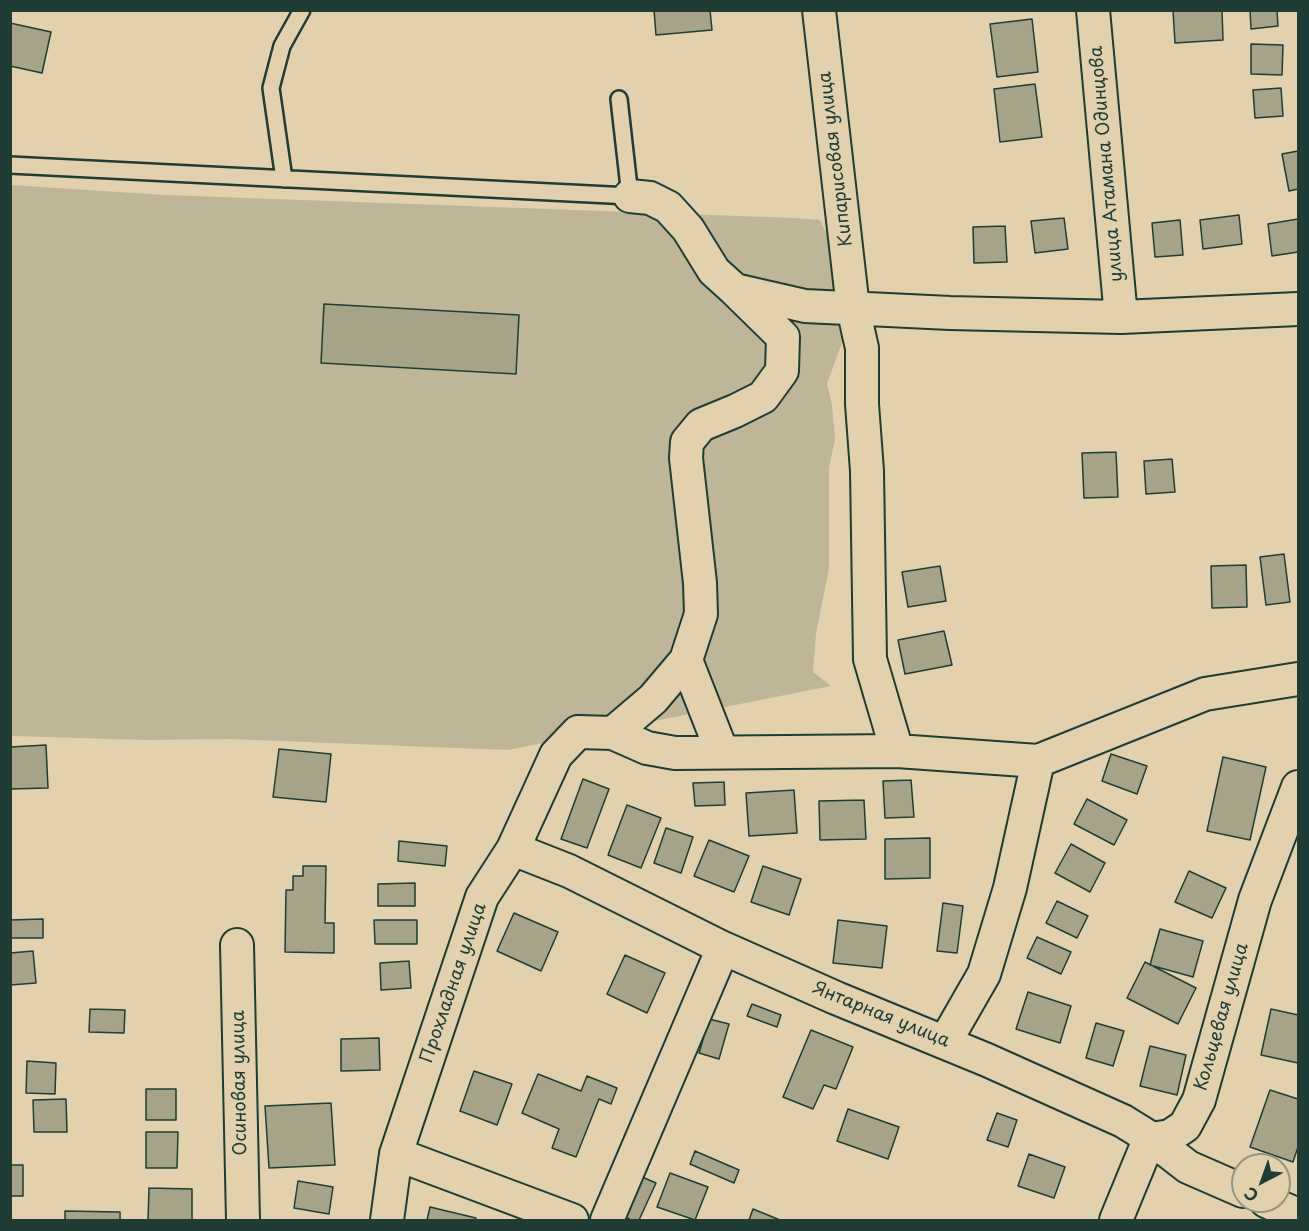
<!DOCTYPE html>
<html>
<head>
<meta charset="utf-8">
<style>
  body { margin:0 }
  #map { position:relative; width:1309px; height:1231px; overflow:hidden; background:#e3d1ae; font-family:"Playpen Sans",sans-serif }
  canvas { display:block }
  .frame { position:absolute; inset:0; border:12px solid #1f3d34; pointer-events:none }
  .north { position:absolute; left:1231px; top:1153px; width:60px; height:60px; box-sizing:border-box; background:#e3d1ae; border:2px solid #95967d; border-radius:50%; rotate:221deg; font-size:16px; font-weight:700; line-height:24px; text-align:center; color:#1f3d34 }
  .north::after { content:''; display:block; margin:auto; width:21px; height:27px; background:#1f3d34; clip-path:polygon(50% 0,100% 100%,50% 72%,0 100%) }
</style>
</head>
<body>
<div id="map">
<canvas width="1309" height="1231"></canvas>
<div class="frame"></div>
<div class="north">С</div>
</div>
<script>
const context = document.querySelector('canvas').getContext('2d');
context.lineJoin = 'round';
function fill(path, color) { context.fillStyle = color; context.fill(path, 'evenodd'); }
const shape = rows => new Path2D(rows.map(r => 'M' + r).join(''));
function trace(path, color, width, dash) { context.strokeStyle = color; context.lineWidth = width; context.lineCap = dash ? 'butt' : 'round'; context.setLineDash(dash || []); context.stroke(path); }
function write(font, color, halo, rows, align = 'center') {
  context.font = font + ' "Playpen Sans",sans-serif'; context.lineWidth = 4.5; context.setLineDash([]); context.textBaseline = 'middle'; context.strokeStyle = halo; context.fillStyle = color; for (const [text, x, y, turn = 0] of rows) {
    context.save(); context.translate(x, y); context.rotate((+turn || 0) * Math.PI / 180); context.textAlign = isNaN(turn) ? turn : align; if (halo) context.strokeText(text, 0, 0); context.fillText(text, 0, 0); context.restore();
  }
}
const green = shape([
  [10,185,166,195,794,218,820,220,829,239,840,276,843,340,827,384,832,404,835,439,829,468,829,568,816,634,813,672,831,686,508,750,229,739,146,740,11,736]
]);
const building = shape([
  [654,10,710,10,712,30,656,35,654,10],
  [1173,10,1222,10,1223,40,1175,43,1173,10],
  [1250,10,1277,10,1278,26,1251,29,1250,10],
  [1032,19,1038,72,997,77,990,24,1032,19],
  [10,23,51,32,42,73,10,66,10,23],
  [1251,44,1283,45,1282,75,1251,74,1251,44],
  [1035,84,1042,137,1000,142,994,89,1035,84],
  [1281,88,1283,116,1255,118,1253,90,1281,88],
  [1298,151,1298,189,1289,191,1282,154,1298,151],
  [1239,215,1242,244,1203,249,1200,220,1239,215],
  [1064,218,1068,249,1035,253,1031,221,1064,218],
  [1298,219,1298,252,1272,256,1268,224,1298,219],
  [1180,220,1183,255,1155,257,1152,223,1180,220],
  [1005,226,1007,262,974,263,973,227,1005,226],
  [324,304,519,315,516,374,321,363,324,304],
  [1116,452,1118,497,1084,498,1082,453,1116,452],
  [1172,459,1175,492,1146,494,1144,461,1172,459],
  [1284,554,1290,602,1266,605,1260,557,1284,554],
  [1246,565,1247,607,1212,608,1211,566,1246,565],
  [940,566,946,601,908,607,902,572,940,566],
  [944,631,952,665,905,674,898,640,944,631],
  [46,745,48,788,10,789,10,747,46,745],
  [279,749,331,754,326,802,273,797,279,749],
  [1111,754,1147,766,1137,794,1102,781,1111,754],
  [1223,757,1266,767,1250,840,1207,831,1223,757],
  [583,779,609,789,587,848,561,839,583,779],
  [911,780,914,817,885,818,883,781,911,780],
  [724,782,725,805,695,806,693,783,724,782],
  [794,790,797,833,749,836,746,793,794,790],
  [1087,799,1127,820,1114,845,1074,824,1087,799],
  [864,800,866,839,820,840,819,801,864,800],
  [627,805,661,818,641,868,608,855,627,805],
  [666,828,693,837,681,873,654,863,666,828],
  [930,838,930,878,885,879,885,839,930,838],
  [709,840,749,856,734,892,694,876,709,840],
  [399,841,447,846,445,866,398,861,399,841],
  [1071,844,1105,863,1090,892,1055,873,1071,844],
  [303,866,326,866,325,923,334,923,334,953,285,952,286,890,293,890,293,876,303,876,303,866],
  [763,866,801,879,789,915,751,902,763,866],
  [1189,871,1226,888,1212,918,1175,902,1189,871],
  [415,883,415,906,378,906,378,884,415,883],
  [1057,901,1088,916,1077,938,1046,923,1057,901],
  [943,903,963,906,957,953,937,951,943,903],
  [514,913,558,932,541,971,497,951,514,913],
  [43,919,43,938,10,938,10,920,43,919],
  [374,920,417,920,417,944,375,944,374,920],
  [838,920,887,926,882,968,833,963,838,920],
  [1160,929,1203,941,1193,977,1150,965,1160,929],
  [1037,937,1071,952,1061,974,1027,958,1037,937],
  [33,951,36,983,10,985,10,953,33,951],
  [625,955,665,973,647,1013,607,994,625,955],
  [409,961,411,988,381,990,380,963,409,961],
  [1145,962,1196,988,1178,1024,1127,998,1145,962],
  [1028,992,1071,1006,1060,1043,1016,1029,1028,992],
  [752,1004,781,1015,777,1027,747,1016,752,1004],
  [90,1009,125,1010,124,1033,89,1032,90,1009],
  [1271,1009,1298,1015,1298,1063,1261,1055,1271,1009],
  [709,1019,729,1024,719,1059,699,1053,709,1019],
  [1096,1023,1124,1031,1113,1066,1086,1058,1096,1023],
  [811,1030,853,1047,836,1089,824,1085,813,1109,783,1097,811,1030],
  [379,1038,380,1070,341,1071,341,1039,379,1038],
  [1150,1046,1186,1055,1177,1095,1140,1086,1150,1046],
  [27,1061,56,1063,55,1094,26,1093,27,1061],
  [474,1071,512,1084,497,1125,460,1111,474,1071],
  [538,1074,581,1091,587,1076,617,1088,611,1104,599,1099,576,1157,552,1148,559,1129,522,1113,538,1074],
  [146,1089,176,1089,176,1120,146,1120,146,1089],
  [1270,1090,1298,1099,1298,1147,1293,1162,1250,1147,1270,1090],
  [66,1099,67,1132,34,1132,33,1100,66,1099],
  [331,1103,335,1165,269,1168,265,1106,331,1103],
  [848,1109,899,1127,888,1159,837,1141,848,1109],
  [997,1113,1017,1120,1008,1147,987,1140,997,1113],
  [146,1132,178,1132,177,1168,146,1168,146,1132],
  [695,1151,739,1170,734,1183,690,1164,695,1151],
  [1029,1154,1065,1167,1054,1198,1018,1186,1029,1154],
  [10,1165,23,1165,23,1196,10,1196,10,1165],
  [670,1173,708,1187,695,1220,657,1207,670,1173],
  [640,1176,656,1183,639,1220,631,1220,623,1216,640,1176],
  [298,1181,333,1187,329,1214,294,1208,298,1181],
  [149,1188,192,1189,192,1220,148,1220,149,1188],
  [430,1207,476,1218,475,1220,427,1220,430,1207],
  [753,1209,780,1220,749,1220,753,1209],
  [65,1211,120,1212,120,1220,65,1220,65,1211]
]);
const service = shape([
  [10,165,630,196,619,99],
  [284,179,271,88,282,46,302,10]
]);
const minor = shape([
  [819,10,853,308,862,348,862,404,867,471,870,659,897,751],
  [1093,10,1121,317],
  [630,196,650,198,668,207,688,229,714,271,735,290,805,306,950,313,1121,317,1298,309],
  [686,660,722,752],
  [613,733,653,699,686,660,701,614,700,583,686,458,687,442,701,425,735,411,763,397,782,371,783,337,735,290],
  [513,849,569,871,723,948,836,998,987,1060,1123,1121,1152,1139,1188,1167,1243,1191],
  [237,945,243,1220],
  [945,1042,984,974,1010,888,1038,761],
  [396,1154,572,1220],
  [1266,1201,1298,1215],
  [387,1220,396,1154,482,897,513,849,556,755,578,732,613,733,647,748,675,753,897,751,1038,761,1205,694,1298,679],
  [607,1220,723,948],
  [1116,1220,1144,1152,1152,1139,1170,1136,1185,1126,1199,1100,1255,900,1298,787]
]);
const streetNames = [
  ["Кипарисовая улица",836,159,-97],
  ["улица Атамана Одинцова",1107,164,-95],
  ["Прохладная улица",454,983,-71],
  ["Янтарная улица",881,1015,22],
  ["Кольцевая улица",1222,1017,-74],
  ["Осиновая улица",240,1083,-91]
];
fill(green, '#bfb698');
fill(building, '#a7a389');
trace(building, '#1f3d34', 1.5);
trace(service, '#1f3d34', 20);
trace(minor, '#1f3d34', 36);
trace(service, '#e3d1ae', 15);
trace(minor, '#e3d1ae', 32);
write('18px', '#1f3d34', '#e3d1ae', streetNames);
</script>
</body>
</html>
